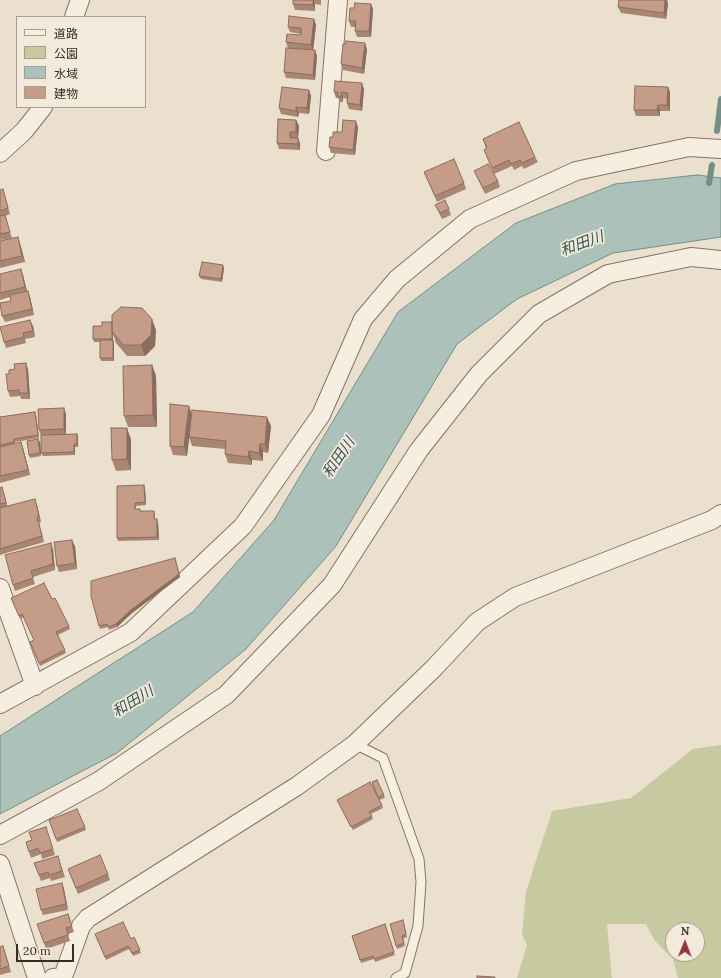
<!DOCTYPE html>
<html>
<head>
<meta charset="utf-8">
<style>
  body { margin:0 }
  #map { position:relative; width:721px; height:978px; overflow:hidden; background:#ebe0cd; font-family:Lora,"Noto Sans JP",serif }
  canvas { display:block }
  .legend { position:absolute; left:16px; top:16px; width:130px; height:92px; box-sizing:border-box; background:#f3eadc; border:1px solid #a99e92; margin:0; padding:5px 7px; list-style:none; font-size:12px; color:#392c23 }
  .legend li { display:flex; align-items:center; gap:8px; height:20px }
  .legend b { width:20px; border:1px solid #a99e92 }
  .north { position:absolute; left:665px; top:922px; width:40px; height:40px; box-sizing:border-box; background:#f3eadc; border:1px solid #a99e92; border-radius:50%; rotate:1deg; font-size:11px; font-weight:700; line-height:16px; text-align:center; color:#392c23 }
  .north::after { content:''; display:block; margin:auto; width:14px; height:18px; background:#903840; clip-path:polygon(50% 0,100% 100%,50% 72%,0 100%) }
  .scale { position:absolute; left:16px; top:944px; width:58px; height:18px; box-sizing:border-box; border:2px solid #392c23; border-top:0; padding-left:5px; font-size:12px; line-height:14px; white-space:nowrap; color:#392c23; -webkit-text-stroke:3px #f3eadc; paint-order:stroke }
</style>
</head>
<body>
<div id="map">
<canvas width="721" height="978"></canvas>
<ul class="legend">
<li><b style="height:5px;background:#f6eee0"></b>道路</li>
<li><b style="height:11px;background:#c7c9a1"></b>公園</li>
<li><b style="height:11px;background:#acc1b9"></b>水域</li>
<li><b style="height:11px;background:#c59c87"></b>建物</li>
</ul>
<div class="north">N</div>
<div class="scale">20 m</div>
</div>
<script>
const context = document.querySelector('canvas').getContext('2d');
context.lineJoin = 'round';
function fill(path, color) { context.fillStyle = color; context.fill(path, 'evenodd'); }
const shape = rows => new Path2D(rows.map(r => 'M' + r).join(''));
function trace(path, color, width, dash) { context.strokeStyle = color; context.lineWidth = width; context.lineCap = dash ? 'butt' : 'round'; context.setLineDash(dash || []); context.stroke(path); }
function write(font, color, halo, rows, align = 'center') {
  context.font = font + ' Lora,"Noto Sans JP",serif'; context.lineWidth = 3.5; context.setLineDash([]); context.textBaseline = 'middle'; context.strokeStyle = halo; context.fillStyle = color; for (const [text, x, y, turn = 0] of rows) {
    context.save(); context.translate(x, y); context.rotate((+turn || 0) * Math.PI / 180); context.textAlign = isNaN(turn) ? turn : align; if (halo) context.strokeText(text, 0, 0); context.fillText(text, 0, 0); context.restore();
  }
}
const green = shape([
  [721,745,721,978,678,978,673,959,655,941,646,924,607,924,612,978,517,978,527,945,522,934,526,892,552,811,631,798,693,749],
  [673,930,697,930,697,954,673,954]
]);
const water = shape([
  [697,175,721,178,721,237,613,253,517,299,457,344,336,546,246,649,117,753,0,814,0,736,193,612,274,520,398,312,516,223,615,184,697,175]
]);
const stream = shape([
  [717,131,721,99],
  [709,183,712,165]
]);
const service = shape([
  [355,744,383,758,419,859,421,882,418,926,405,973,396,978]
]);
const minor = shape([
  [74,17,80,0],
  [326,151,338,0],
  [0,153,24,131,43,107],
  [0,588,35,686],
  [0,704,131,632,243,526,321,415,363,319,397,279,470,219,576,171,689,147,721,149],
  [0,835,99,781,226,695,332,585,419,450,479,374,539,314,608,274,691,257,721,260],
  [0,864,37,978],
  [53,978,63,977,81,926,88,918,297,786,355,744,433,669,477,622,515,597,712,520,721,514]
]);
const wall = shape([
  [293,0,321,0,321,5,315,4,315,11,295,10,293,4],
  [619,0,667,0,668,4,666,19,621,13,618,7],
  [371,4,373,9,371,37,357,37,355,31,355,27,351,27,349,21,354,8],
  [314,19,316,25,313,50,317,56,315,80,286,78,284,72,288,48,286,42,301,35,301,34,290,32,288,27],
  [367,49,364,74,343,70,341,64],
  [668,87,670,92,670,111,660,111,660,116,636,116,634,110],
  [364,89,362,111,349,109,347,103,348,99,343,98,343,102,340,102,338,98,336,98,334,92],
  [309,90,311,96,309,114,299,113,298,117,281,114,279,108],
  [296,120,299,126,298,138,300,144,300,150,279,149,277,143],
  [358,127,355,155,331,153,329,147,333,137,342,132],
  [483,139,535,157,538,162,524,169,522,166,514,170,512,166,494,174,484,150,486,149],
  [474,171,498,181,500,187,485,194,477,177],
  [424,172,464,183,466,189,437,202],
  [3,189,10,214,5,216,12,238,0,240,0,190],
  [435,205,449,209,451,215,442,219],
  [18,237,25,262,0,268,0,241],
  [224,268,222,282,201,279,199,276],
  [0,274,23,275,27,291,30,297,34,315,5,322,2,316,11,301,10,297,0,300],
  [33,326,35,337,25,339,26,343,6,348,4,342],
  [102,326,156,330,155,346,145,356,127,356,116,343,113,334,113,340,114,343,114,361,101,361,100,358,100,342,94,342,93,339],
  [152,365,156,376,157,427,128,427,124,416],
  [15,369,28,369,30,399,21,399,20,396,10,397,8,391,9,374],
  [35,412,36,415,39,438,15,442,15,444,23,448,30,475,0,483,0,417],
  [192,413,271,426,268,453,263,452,263,461,252,460,252,465,228,463,225,454,225,449,192,446,189,437,187,456,173,455,170,446],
  [66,414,66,434,77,434,78,437,78,447,75,447,75,455,43,456,41,453,41,436,39,430],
  [131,439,131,470,116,471,112,460],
  [40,442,41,456,30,458,29,455],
  [117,486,145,488,146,505,136,506,136,509,141,511,154,511,155,514,155,519,158,522,159,540,118,541,117,538],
  [0,488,4,493,7,506,37,505,41,522,39,523,44,542,0,555],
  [75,546,77,569,59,572,57,566],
  [53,549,55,570,33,577,35,584,15,591,13,585],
  [175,558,180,577,132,613,117,627,109,630,108,627,100,629,99,626],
  [11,598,52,599,69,626,70,629,58,635,66,653,40,666,30,642,34,640,23,617,20,619],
  [377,780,385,798,379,800,372,782],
  [337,800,382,805,383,808,371,814,373,819,353,830],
  [49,820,85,827,86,830,57,842],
  [48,833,55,855,42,859,41,854,31,858,29,852,32,840],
  [58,856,65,877,51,881,50,878,41,881,34,863],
  [68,869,108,874,110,880,78,894],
  [62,883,64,889,68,910,43,915,41,910],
  [68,914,74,932,68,934,70,941,46,949,44,943],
  [404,923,407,937,403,939,405,946,397,949,396,946],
  [385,924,395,955,375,962,374,959,361,963,352,936],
  [96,937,131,939,134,937,141,953,133,956,129,949,106,960],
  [0,947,5,952,11,972,0,975]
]);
const shadedWall = shape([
  [313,0,314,0,315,4,315,11,313,5],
  [665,0,667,0,668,4,666,19,664,13],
  [371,4,373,9,371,37,369,31],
  [314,19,316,25,313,51,311,45],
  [365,43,367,49,364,74,362,68],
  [315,50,317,56,315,80,313,75],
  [362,83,364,89,362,111,360,105],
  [668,87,670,92,670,111,667,105],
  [309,90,311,96,309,114,307,108],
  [341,92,343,98,343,102,341,97],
  [658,105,660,111,660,116,657,110],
  [296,107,299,113,298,117,296,111],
  [296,120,299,126,298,138,296,132],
  [356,121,358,127,355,155,353,150],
  [290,132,292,138,290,138],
  [298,138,300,144,300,150,298,144],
  [18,237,20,243,25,262,22,256],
  [223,265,224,268,222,282,221,279],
  [21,269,23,275,27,292,25,287],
  [28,291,30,297,34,315,32,309],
  [152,319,156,330,155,346,145,356,141,345],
  [30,320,33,326,35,337,33,331],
  [112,322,112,331,113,334,113,342,112,339],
  [113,340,114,343,114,361,113,358],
  [26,363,28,369,30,399,28,393],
  [152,365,156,376,157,427,153,415],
  [189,406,192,415,187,456,184,447],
  [64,408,66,414,66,435,64,429],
  [35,412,36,415,39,438,38,435],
  [267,417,271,426,268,453,265,444],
  [127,428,131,439,131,470,127,459],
  [77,434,78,437,78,447,77,444],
  [38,439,40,442,41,456,40,453],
  [21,442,23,448,30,475,28,470],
  [74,444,75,447,75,455,74,452],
  [260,444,263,452,263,461,259,453],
  [249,451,252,460,252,465,248,457],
  [144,485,145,488,146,505,145,502],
  [2,487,4,493,8,508,6,503],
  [35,499,37,505,41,522,39,516],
  [37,517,39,523,44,542,42,536],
  [157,519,158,522,159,540,157,537],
  [72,540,75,546,77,569,75,563],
  [51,543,53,549,55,570,53,564],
  [175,558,180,577,132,613,117,627,116,624],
  [62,883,64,889,68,910,66,904]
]);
const building = shape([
  [293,0,313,0,313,5,293,4,293,0],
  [619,0,665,0,664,13,618,7,619,0],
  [355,3,371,4,369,31,355,31,356,21,349,21,350,8,354,8,355,3],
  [289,16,314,19,311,45,286,42,287,34,301,35,301,28,288,27,289,16],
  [346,41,365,43,362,68,341,64,343,44,346,44,346,41],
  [286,48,315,50,313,75,284,72,286,48],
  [335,81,362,83,360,105,347,103,348,93,341,92,341,97,338,96,338,92,334,92,335,81],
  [635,86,668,87,667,105,658,105,657,110,634,110,635,86],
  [282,87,309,90,307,108,296,107,296,111,279,108,282,87],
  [278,119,296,120,296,132,290,132,290,138,298,138,298,144,277,143,278,119],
  [343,120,356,121,353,150,329,147,330,137,333,137,333,132,342,132,343,120],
  [519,122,535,157,522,163,520,160,511,164,509,160,492,168,484,150,487,148,483,139,519,122],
  [454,159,464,183,435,196,424,172,454,159],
  [488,164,498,181,483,188,474,171,488,164],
  [3,189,8,208,0,211,0,190,3,189],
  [445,200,449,209,440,213,435,205,445,200],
  [5,215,10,232,0,234,0,216,5,215],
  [18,237,22,256,0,261,0,241,18,237],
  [202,262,223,265,221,279,199,276,202,262],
  [21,269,25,287,0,293,0,274,21,269],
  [28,291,32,309,2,316,0,303,11,301,10,295,28,291],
  [121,307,142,308,152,319,151,335,141,345,123,345,112,331,112,315,121,307],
  [30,320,33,331,23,333,24,337,4,342,0,327,30,320],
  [102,322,112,322,112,339,93,339,93,326,102,326,102,322],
  [100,340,113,340,113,358,100,358,100,340],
  [26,363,28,393,19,393,19,390,8,391,6,374,9,374,9,370,15,369,14,364,26,363],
  [152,365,153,415,124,416,123,366,152,365],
  [170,404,189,406,184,447,170,446,170,404],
  [64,408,64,429,39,430,38,409,64,408],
  [192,410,267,417,265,444,260,444,259,453,249,451,248,457,225,454,226,441,189,437,192,410],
  [35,412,38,435,14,439,14,442,0,445,0,417,35,412],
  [111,428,127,428,127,459,112,460,111,428],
  [77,434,77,444,74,444,74,452,41,453,41,435,77,434],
  [38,439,40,453,29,455,27,441,38,439],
  [21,442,28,470,0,476,0,447,21,442],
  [144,485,145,502,135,503,135,509,140,509,140,511,154,511,154,519,157,519,157,537,117,538,117,486,144,485],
  [2,487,6,503,0,504,0,488,2,487],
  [35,499,39,516,37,517,42,536,0,549,0,508,35,499],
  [72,540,75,563,57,566,54,542,72,540],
  [51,543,53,564,31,571,33,578,13,585,5,555,51,543],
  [175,558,179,574,131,610,116,624,108,627,107,624,99,626,91,596,91,581,175,558],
  [44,583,52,599,55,598,69,626,56,632,65,650,39,663,30,642,34,640,22,614,19,616,11,598,44,583],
  [377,780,384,795,378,797,372,782,377,780],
  [370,782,382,805,369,812,372,816,351,827,337,800,370,782],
  [77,809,85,827,56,839,49,820,77,809],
  [46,827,53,849,40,853,38,848,29,852,26,842,32,840,29,832,46,827],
  [100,855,108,874,76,888,68,869,100,855],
  [58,856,62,871,49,875,48,872,39,875,34,863,58,856],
  [62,883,66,904,41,910,36,889,62,883],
  [68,914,72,926,66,928,68,935,44,943,37,924,68,914],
  [403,920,406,934,402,936,404,943,396,946,390,924,403,920],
  [123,922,131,939,134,937,140,950,132,953,128,946,105,957,95,934,123,922],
  [385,924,394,952,374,959,373,956,360,960,352,936,385,924],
  [3,946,9,966,0,969,0,947,3,946],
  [477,976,495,977,495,978,477,978,477,976]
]);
const waterNames = [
  ["和田川",582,244,-20],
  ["和田川",339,458,-56],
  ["和田川",133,702,-32]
];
fill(green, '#c7c9a1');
fill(water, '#acc1b9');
trace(water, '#738f86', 1);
trace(stream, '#738f86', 6);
trace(service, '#877362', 11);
trace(minor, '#877362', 20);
trace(service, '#f6eee0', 9);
trace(minor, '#f6eee0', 18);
fill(wall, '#a98674');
fill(shadedWall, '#8a6d5e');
fill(building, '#c59c87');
trace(building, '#8a6d5e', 1);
write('italic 15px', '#355752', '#f3eadc', waterNames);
</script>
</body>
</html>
